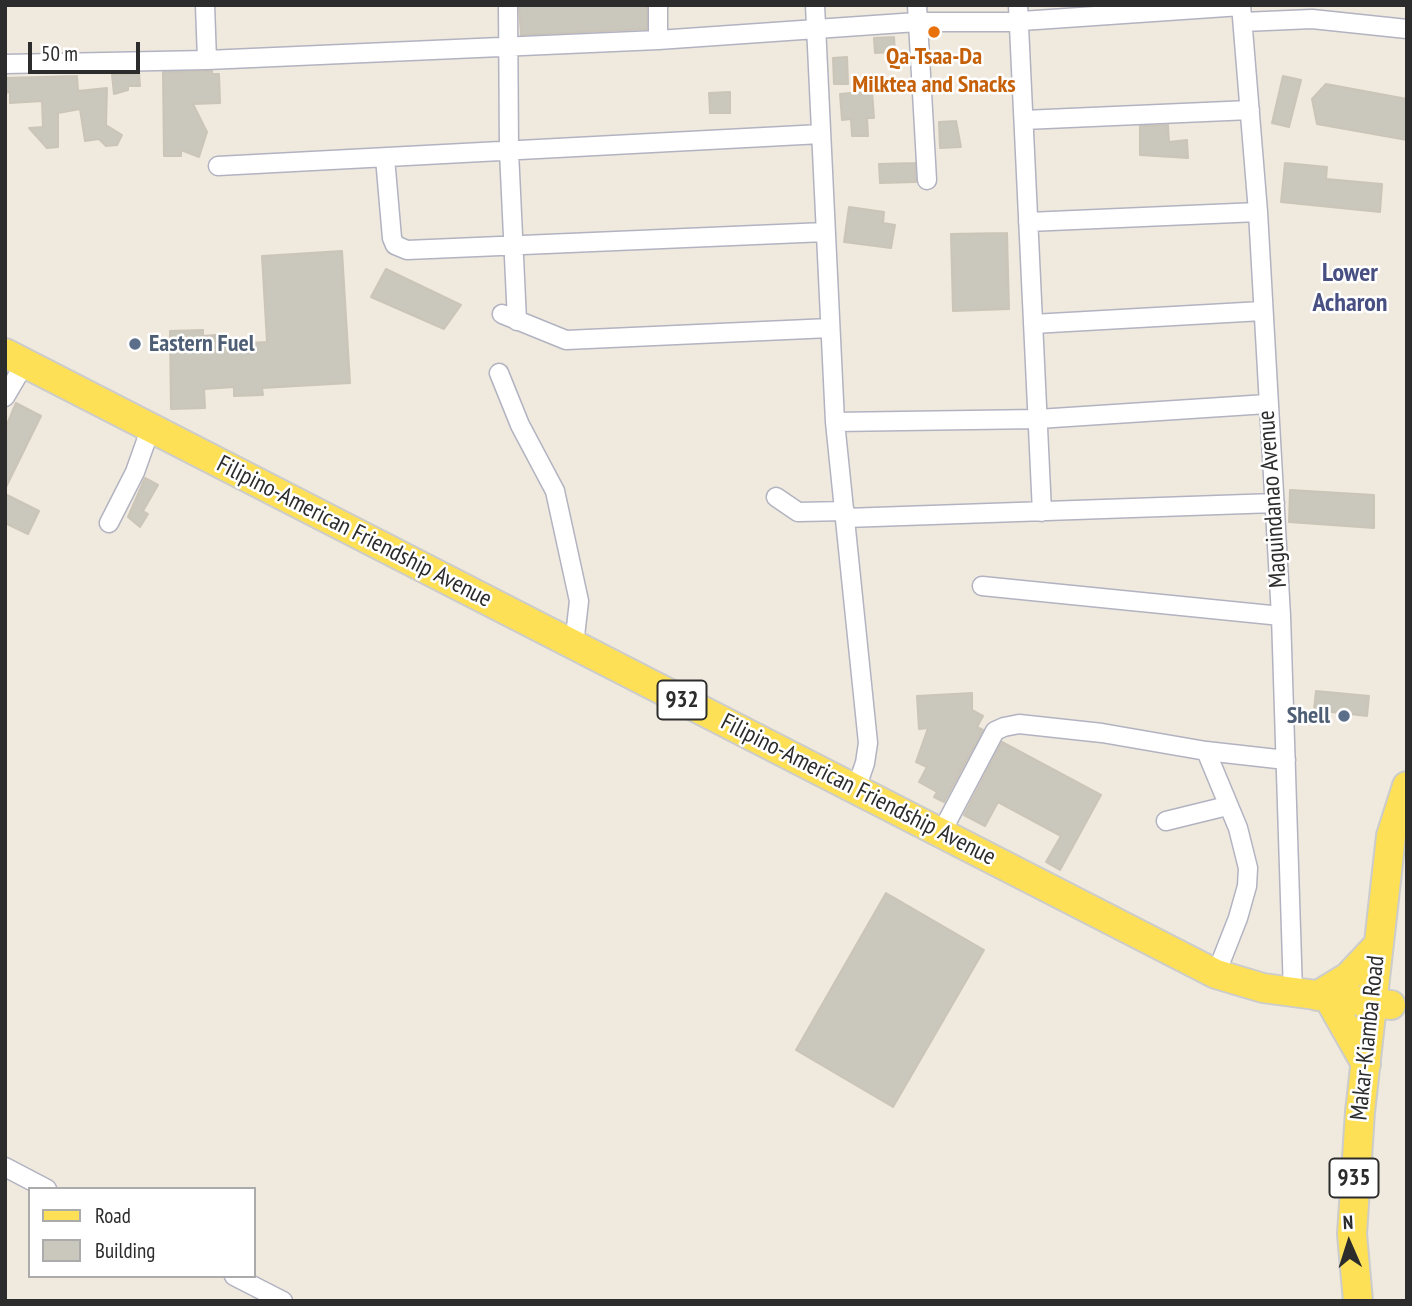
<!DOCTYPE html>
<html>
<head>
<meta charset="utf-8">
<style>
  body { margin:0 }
  #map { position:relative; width:1412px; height:1306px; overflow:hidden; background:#efe9de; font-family:"PT Sans Narrow",sans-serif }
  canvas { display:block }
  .frame { position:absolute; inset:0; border:7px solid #2c2c2c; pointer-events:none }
  .legend { position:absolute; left:28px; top:1187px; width:228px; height:91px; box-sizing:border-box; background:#fff; border:2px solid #ababab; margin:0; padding:9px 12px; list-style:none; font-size:21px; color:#2c2c2c }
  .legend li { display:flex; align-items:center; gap:14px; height:35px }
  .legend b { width:35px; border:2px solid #ababab }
  .north { position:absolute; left:1314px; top:1208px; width:70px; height:70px; -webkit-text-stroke:5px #fff; paint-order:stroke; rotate:357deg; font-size:19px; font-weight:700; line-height:28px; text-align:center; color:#2c2c2c }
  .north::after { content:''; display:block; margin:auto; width:24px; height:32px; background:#2c2c2c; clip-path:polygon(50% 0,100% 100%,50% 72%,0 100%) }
  .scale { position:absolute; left:28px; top:42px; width:112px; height:32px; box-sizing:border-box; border:4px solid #2c2c2c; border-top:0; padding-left:9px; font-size:21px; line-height:24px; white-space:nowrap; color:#2c2c2c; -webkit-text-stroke:5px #fff; paint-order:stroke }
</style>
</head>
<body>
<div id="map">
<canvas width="1412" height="1306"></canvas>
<div class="frame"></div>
<ul class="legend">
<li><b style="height:9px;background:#fde055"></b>Road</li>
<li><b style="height:19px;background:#cac7bc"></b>Building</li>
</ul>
<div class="north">N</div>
<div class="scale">50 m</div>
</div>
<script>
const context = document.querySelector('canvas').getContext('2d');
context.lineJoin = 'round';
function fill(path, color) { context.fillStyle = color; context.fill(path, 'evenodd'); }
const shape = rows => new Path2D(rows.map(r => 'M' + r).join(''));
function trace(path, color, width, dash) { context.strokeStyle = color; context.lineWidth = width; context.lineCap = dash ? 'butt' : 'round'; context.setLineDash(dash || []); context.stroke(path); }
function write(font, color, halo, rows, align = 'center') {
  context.font = font + ' "PT Sans Narrow",sans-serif'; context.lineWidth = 5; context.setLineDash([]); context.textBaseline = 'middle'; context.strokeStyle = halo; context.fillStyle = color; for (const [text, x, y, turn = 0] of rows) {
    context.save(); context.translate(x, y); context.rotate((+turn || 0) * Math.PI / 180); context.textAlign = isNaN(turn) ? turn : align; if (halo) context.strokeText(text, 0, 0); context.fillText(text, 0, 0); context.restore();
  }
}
const building = shape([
  [519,5,647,5,647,29,521,35,519,5],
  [894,37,895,52,875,53,874,38,894,37],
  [847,57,848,84,834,84,833,58,847,57],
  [212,71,212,74,219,74,220,103,193,104,207,132,199,157,181,150,181,156,164,156,163,72,212,71],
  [139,73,140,86,128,86,128,90,114,94,112,75,139,73],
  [77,76,78,91,107,88,106,125,122,135,117,145,106,146,99,139,85,141,80,109,58,113,58,147,47,148,29,128,43,127,42,101,10,103,10,92,5,93,5,78,77,76],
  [1283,76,1301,80,1289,127,1272,123,1283,76],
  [1326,84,1407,99,1407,140,1317,124,1312,99,1326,84],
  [872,91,874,118,867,118,868,136,852,136,851,119,842,120,840,94,872,91],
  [730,92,730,113,710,113,709,93,730,92],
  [956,121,961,147,940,148,939,122,956,121],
  [1168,125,1169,142,1187,140,1188,158,1140,155,1140,126,1168,125],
  [915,163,916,182,880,183,879,164,915,163],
  [1285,163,1327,167,1326,179,1382,184,1380,212,1281,202,1285,163],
  [849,207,884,212,883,223,895,225,891,248,844,242,849,207],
  [1007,233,1009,309,953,311,951,234,1007,233],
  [342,251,350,383,262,388,263,395,234,396,234,387,204,389,205,408,171,409,170,331,203,330,203,336,228,334,228,344,267,342,262,256,342,251],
  [386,269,461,305,444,329,371,297,386,269],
  [16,403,41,416,5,489,5,429,16,403],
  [145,478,158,485,143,511,148,514,140,527,128,517,145,478],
  [1290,490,1374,495,1374,528,1289,522,1290,490],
  [5,494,39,511,28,534,5,523,5,494],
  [1316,691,1369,696,1367,716,1314,710,1316,691],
  [972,693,972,710,983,716,977,727,983,730,944,802,934,797,937,792,919,782,927,767,916,762,928,728,919,729,917,696,972,693],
  [1002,742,1101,795,1060,870,1046,862,1061,836,998,802,985,826,964,815,1002,742],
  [886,893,984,950,893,1107,796,1050,886,893]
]);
const minor = shape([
  [205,5,207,60],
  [508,5,509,151,517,321],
  [658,5,658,40],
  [815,5,835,422,868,743,865,763,856,789],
  [917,5,927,180],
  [1018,5,1042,512],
  [1241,5,1258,212,1281,616,1293,993],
  [1243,22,1312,19,1407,29],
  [5,64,207,60,658,40,917,22,1007,22,1241,6],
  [1024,120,1250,110],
  [385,158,392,238,395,245,407,250,825,232],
  [218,166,821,134],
  [1028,222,1258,212],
  [502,314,566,340,830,328],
  [1033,324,1262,311],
  [499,373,520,425,555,491,579,601,574,645],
  [5,397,25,363],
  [835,422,1038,419,1267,404],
  [776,497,798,512,845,511],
  [846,518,1275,503],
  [109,523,135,472,151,427],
  [982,586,1281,616],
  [1166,821,1227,806],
  [941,833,995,731,1004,727,1019,724,1102,733,1206,751],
  [1216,974,1238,918,1247,886,1248,868,1238,828,1206,751,1286,760],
  [5,1167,47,1189],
  [234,1276,283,1301]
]);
const primary = shape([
  [5,353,1216,974,1263,988,1391,1005],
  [1317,996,1348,977,1379,944],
  [1328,997,1366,1064],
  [1358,1301,1352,1234,1360,1112,1391,836,1407,786]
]);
const markers = [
  [934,32,7,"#e8710a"],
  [135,344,7,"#5c6f8a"],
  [1344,716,7,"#5c6f8a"]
];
const shields = [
  [682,700,49],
  [1354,1178,49]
];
const shieldNames = [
  ["932",682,700],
  ["935",1354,1178]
];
const foodNames = [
  ["Qa-Tsaa-Da",934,57],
  ["Milktea and Snacks",934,85]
];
const serviceNames = [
  ["Eastern Fuel",149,344],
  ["Shell",1330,716,"right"]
];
const streetNames = [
  ["Maguindanao Avenue",1273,499,-94],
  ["Filipino-American Friendship Avenue",354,532,27],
  ["Filipino-American Friendship Avenue",858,790,27],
  ["Makar-Kiamba Road",1368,1038,-84]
];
const neighbourhoodNames = [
  ["Lower",1350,274],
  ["Acharon",1350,304]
];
fill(building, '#cac7bc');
trace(building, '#cbc5b7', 2);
trace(minor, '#b2b3c1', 21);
trace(primary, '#ccc', 32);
trace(minor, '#fff', 18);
trace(primary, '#fde055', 28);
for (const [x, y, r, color] of markers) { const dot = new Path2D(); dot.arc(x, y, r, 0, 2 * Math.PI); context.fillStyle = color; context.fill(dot); trace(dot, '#fff', 2.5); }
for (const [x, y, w] of shields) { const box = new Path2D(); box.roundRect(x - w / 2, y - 19.5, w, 39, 5); context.fillStyle = '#fff'; context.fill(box); trace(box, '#2c2c2c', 2); }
write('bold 23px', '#2c2c2c', null, shieldNames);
write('bold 24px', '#c56008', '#fff', foodNames);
write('bold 24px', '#4e5e75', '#fff', serviceNames, 'left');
write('24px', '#2c2c2c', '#fff', streetNames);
write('bold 26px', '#484f82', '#fff', neighbourhoodNames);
</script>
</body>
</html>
